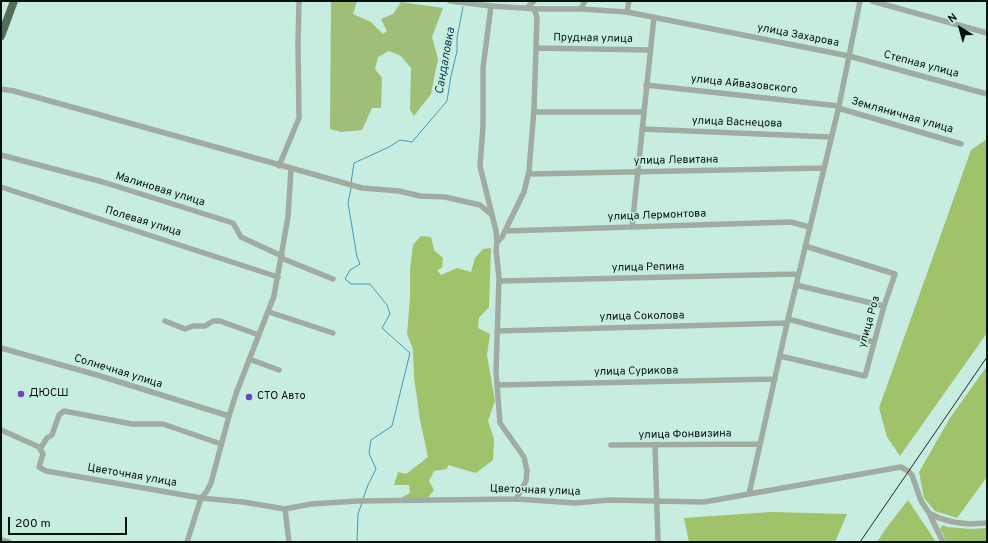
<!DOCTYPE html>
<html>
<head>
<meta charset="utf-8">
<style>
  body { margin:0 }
  #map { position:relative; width:988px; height:543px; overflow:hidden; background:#c7ede1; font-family:Overpass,sans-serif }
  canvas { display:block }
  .frame { position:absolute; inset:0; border:2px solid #05120e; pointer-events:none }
  .north { position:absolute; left:940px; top:8px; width:40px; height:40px; -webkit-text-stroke:3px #c7ede1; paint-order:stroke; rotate:323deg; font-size:11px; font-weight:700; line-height:16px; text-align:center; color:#05120e }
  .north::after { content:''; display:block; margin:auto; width:14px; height:18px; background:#05120e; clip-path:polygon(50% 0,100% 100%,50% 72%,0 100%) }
  .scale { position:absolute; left:8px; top:517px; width:119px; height:18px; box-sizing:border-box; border:2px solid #05120e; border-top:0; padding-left:5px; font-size:12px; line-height:14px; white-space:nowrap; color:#05120e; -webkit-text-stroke:3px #c7ede1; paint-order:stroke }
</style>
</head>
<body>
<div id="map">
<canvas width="988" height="543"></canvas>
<div class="frame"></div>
<div class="north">N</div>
<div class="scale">200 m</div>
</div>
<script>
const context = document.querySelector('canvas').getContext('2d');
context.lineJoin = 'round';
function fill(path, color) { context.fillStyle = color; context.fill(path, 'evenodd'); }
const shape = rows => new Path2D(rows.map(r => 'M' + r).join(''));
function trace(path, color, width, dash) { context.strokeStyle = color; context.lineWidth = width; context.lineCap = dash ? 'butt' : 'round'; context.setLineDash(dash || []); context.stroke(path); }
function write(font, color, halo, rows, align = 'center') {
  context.font = font + ' Overpass,sans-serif'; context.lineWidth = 3; context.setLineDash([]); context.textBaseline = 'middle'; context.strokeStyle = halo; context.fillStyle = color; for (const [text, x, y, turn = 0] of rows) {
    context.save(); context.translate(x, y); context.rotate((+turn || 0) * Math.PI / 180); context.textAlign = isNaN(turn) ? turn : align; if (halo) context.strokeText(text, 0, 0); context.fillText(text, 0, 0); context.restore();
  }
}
const green = shape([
  [331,1,357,1,353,14,371,22,383,34,387,31,381,19,393,14,401,2,443,8,432,37,438,59,431,94,414,116,410,110,411,68,401,56,389,51,378,57,375,69,382,78,381,108,372,108,362,130,341,132,330,129]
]);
const forest = shape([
  [987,139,987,333,900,456,887,437,879,408,971,150],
  [421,236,431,237,434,250,443,258,442,268,437,270,441,275,457,268,471,272,475,258,483,249,491,248,489,307,479,318,478,328,490,334,487,355,495,401,488,421,494,439,493,460,476,473,448,465,447,469,434,471,429,481,434,490,426,500,401,498,410,493,409,485,394,485,398,472,406,474,428,457,420,420,414,377,413,349,407,334,410,298,410,270,413,245],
  [987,366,987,477,957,518,935,511,924,498,919,472,950,418],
  [908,500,936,542,877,542,887,527],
  [771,512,847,514,835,542,689,542,684,518],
  [942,525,947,527,971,529,987,528,987,542,946,542,943,534,940,529]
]);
const stream = shape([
  [351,183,354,163,389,147,400,140,412,142,447,101,451,76,457,51,457,38,463,7],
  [351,188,348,203,357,257,360,264,350,270,345,279,351,284,370,284,387,305,390,314,382,328,410,353,392,426,371,440,369,453,376,469,368,485,363,499],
  [357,542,358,514,362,503]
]);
const minor = shape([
  [450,1,491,6,538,9,581,9,627,12,849,56,987,94],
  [872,1,987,33],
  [491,6,483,68,483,126,480,166,496,231,497,242,496,250,499,278,496,372,500,423,524,457,527,471,526,481,516,499],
  [527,8,534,1],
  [581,9,585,1],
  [627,12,629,1],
  [536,48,650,50],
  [646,85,839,106],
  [1,89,14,91,291,168,288,217,274,296,237,391,229,416,211,483,207,491,201,498,187,542],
  [838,108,961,144],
  [534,112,644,112],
  [642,129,831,137],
  [1,155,103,182,233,223,241,237,282,256],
  [279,166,299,118,298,44,299,1],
  [291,168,362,188,399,191,420,196,445,197,480,205,492,215],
  [529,174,823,168],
  [1,187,278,277],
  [632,227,654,17],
  [505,231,791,222,809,227],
  [497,242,502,237,524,192,529,171,534,109,537,17,534,9],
  [281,258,333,279],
  [499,281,798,274],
  [796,285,884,306],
  [269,312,333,333],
  [788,319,874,342],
  [165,321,185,329,193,326,205,326,213,321,220,321,259,335],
  [497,331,787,323],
  [1,348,97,375,229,416],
  [780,356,865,376,884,306,895,274,805,246],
  [249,359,279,370],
  [497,385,775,379],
  [1,430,39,447,43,454,39,467,46,471,201,498,243,502,285,509,311,504,357,501,516,499,575,503,609,500,704,502,901,467,908,471,912,475,921,501,929,513,939,518,953,522,969,524,987,523],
  [611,445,760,444],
  [655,445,658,542],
  [40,449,47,438,52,435,59,415,64,411,132,424,163,424,221,444],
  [749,494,788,319,839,106,860,1],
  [285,509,289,542],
  [929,513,943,542],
  [1,540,9,542]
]);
const highway = shape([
  [1,36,14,1]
]);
const rail = shape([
  [860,542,987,357]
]);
const markers = [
  [21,394,4,"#6a45be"],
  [249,397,4,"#6a45be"]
];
const streetNames = [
  ["улица Захарова",798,36,11],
  ["Прудная улица",593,39,1],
  ["Степная улица",921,65,15],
  ["улица Айвазовского",744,85,6],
  ["Земляничная улица",902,116,16],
  ["улица Васнецова",737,123,2],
  ["улица Левитана",676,161,-1],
  ["Малиновая улица",160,190,17],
  ["улица Лермонтова",657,216,-2],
  ["Полевая улица",143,222,17],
  ["улица Репина",648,268,-1],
  ["улица Соколова",642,317,-1],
  ["улица Роз",870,322,-74],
  ["Солнечная улица",118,372,17],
  ["улица Сурикова",636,372,-1],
  ["улица Фонвизина",685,435,-1],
  ["Цветочная улица",132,476,10],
  ["Цветочная улица",535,491,2]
];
const poiNames = [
  ["ДЮСШ",29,394],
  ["СТО Авто",257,397]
];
const waterNames = [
  ["Сандаловка",446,61,-80]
];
fill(green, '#a1be78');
fill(forest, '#9fc26b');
trace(stream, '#3d9ab6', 1);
trace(minor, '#a0aca2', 5.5);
trace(highway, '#546d59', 8);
trace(rail, '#1d2e29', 1);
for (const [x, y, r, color] of markers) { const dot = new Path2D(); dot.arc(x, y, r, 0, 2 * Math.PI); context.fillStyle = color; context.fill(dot); trace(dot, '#c7ede1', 1.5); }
write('11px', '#05120e', '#c7ede1', streetNames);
write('11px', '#05120e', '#c7ede1', poiNames, 'left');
write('italic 12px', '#063f4e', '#c7ede1', waterNames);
</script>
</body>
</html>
